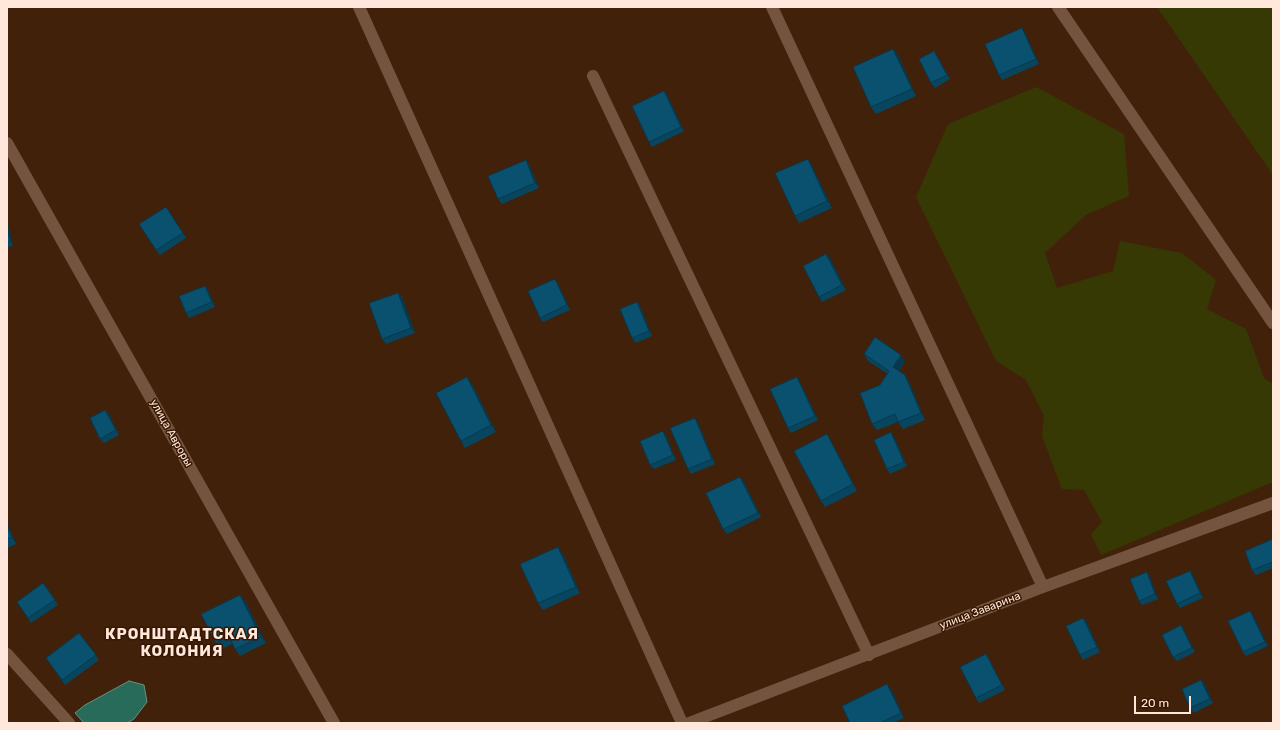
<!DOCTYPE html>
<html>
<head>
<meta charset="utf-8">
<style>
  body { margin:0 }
  #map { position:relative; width:1280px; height:730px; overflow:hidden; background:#42210a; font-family:Rubik,sans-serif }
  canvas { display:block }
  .frame { position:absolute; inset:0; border:8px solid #ffe8db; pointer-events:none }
  .scale { position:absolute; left:1134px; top:696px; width:57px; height:18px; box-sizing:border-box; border:2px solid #ffe8db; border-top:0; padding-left:5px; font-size:12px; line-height:14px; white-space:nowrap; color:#ffe8db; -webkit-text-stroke:3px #371701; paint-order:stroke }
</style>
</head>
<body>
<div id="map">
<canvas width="1280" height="730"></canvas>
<div class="frame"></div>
<div class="scale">20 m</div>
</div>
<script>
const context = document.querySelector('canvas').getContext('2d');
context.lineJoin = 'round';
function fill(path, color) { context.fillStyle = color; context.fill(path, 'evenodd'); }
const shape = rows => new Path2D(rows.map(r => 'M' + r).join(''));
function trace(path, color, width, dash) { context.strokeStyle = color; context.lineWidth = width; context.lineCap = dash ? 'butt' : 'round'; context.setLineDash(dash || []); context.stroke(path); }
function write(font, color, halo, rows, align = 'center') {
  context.font = font + ' Rubik,sans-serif'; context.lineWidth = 3; context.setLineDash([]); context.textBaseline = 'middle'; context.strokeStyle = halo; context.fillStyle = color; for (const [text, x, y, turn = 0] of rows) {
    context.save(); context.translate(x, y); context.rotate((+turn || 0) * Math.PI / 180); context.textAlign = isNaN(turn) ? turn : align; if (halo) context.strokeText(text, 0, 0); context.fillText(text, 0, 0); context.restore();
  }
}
const green = shape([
  [1157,7,1273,7,1273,175],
  [1036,87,1124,134,1129,196,1086,215,1045,253,1057,288,1113,271,1120,241,1182,253,1216,280,1207,309,1246,329,1264,378,1273,384,1273,482,1101,555,1091,534,1102,522,1084,490,1062,489,1042,436,1044,416,1026,380,996,361,916,197,948,124]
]);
const water = shape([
  [129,681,144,685,147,702,134,719,127,723,84,723,75,713,85,705,129,681]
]);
const minor = shape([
  [359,7,682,723],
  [772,7,1043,587],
  [1058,7,1273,323],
  [593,76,869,655],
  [7,143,334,723],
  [7,654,69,723],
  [689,723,1043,587,1273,503]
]);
const wall = shape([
  [1025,33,1039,64,1002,80,999,75],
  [898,55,916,96,876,114,871,107],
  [937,56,950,79,935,88,931,83],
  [664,91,667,95,684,131,652,147,649,142],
  [526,160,529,165,539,188,502,204,498,199],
  [812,166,832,208,799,223,795,216],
  [166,207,186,238,160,255,156,250],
  [7,222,13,246,7,247],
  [830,258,846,290,822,302,819,297],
  [555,279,558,284,570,310,543,322,540,318],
  [208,290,215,307,189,318,186,313],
  [398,293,402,297,415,333,386,344,382,339],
  [640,306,652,336,636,343,632,338],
  [864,354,901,355,905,362,899,371,905,375,909,382,925,420,903,429,898,422,877,430,872,424,880,385,888,374,868,361],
  [800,382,818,420,791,433,788,428],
  [472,384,496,432,465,448,461,441],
  [109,414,119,435,104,443,100,439],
  [698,423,715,464,691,474,688,469],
  [827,434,831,441,857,491,825,507,821,501],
  [666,436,676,460,654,469,650,465],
  [894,437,907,466,890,474,887,469],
  [744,482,761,517,727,534,723,529],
  [7,523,16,544,7,548],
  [1273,539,1273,568,1256,575,1252,570],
  [563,554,580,593,543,610,538,603],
  [1190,571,1193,575,1203,598,1180,608,1177,604],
  [1150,577,1158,599,1142,605,1139,601],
  [43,583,58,605,31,623,17,602],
  [245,601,266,643,240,656,235,649,232,644,220,650,216,643],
  [1250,611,1253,615,1268,646,1246,656,1243,652],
  [1083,618,1087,623,1100,652,1083,660,1080,655],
  [1181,625,1184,630,1195,652,1177,661,1173,657],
  [79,633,99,660,65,685,46,658],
  [989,659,1005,690,979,703,976,698],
  [1201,680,1205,685,1213,703,1194,713,1190,708],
  [891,689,904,718,893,723,850,723]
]);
const shadedWall = shape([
  [1022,28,1025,33,1039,64,1036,59],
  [893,49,898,55,916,96,912,89],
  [934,51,937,56,950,79,947,75],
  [664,91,667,95,684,131,681,127],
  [808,159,812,166,832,208,827,201],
  [526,160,529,165,539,188,535,183],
  [7,222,13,246,10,241,7,229],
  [826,254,830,258,846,290,842,285],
  [555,279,558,284,570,310,567,305],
  [205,286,208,290,215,307,212,302],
  [398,293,402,297,415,333,411,328],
  [637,302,640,306,652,336,649,331],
  [901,355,905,362,897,374,893,367],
  [905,375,909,382,925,420,921,413],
  [467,377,472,384,496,432,491,425],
  [797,377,800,382,818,420,815,416],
  [105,410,109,414,119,435,116,430],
  [695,418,698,423,715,464,712,459],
  [663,431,666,436,676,460,673,455],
  [891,432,894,437,907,466,904,462],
  [827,434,831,441,857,491,853,484],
  [740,477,744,482,761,517,758,513],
  [7,523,16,544,12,537,7,527],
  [558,547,563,554,580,593,576,587],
  [1190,571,1193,575,1203,598,1200,593],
  [1147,572,1150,577,1158,599,1155,594],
  [240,595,245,601,266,643,261,637],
  [1250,611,1253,615,1268,646,1265,642],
  [1083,618,1087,623,1100,652,1097,647],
  [1181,625,1184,630,1195,652,1192,648],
  [986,654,989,659,1005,690,1002,685],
  [1201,680,1205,685,1213,703,1210,699],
  [887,684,891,689,904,718,901,713]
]);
const building = shape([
  [1022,28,1036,59,999,75,985,44,1022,28],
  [893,49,912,89,871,107,853,67,893,49],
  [934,51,947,75,931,83,919,59,934,51],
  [664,91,681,127,649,142,632,106,664,91],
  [808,159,827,201,795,216,775,173,808,159],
  [526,160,535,183,498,199,488,176,526,160],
  [166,207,183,233,156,250,139,224,166,207],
  [7,229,10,241,7,242,7,229],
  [826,254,842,285,819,297,803,266,826,254],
  [555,279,567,305,540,318,528,291,555,279],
  [205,286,212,302,186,313,179,296,205,286],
  [398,293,411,328,382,339,369,303,398,293],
  [637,302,649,331,632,338,620,309,637,302],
  [875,337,901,355,893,367,905,375,921,413,898,422,895,414,872,424,860,393,880,385,889,371,864,354,875,337],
  [467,377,491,425,461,441,436,393,467,377],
  [797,377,815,416,788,428,770,389,797,377],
  [105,410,116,430,100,439,90,418,105,410],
  [695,418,712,459,688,469,670,428,695,418],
  [663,431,673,455,650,465,640,441,663,431],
  [891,432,904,462,887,469,874,440,891,432],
  [827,434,853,484,821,501,794,451,827,434],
  [740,477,758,513,723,529,706,493,740,477],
  [7,527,12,537,7,539,7,527],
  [1273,539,1273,562,1252,570,1245,551,1273,539],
  [558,547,576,587,538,603,520,564,558,547],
  [1190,571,1200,593,1177,604,1166,581,1190,571],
  [1147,572,1155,594,1139,601,1130,579,1147,572],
  [43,583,55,600,28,618,17,602,43,583],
  [240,595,261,637,235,649,229,636,216,643,201,614,240,595],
  [1250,611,1265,642,1243,652,1228,621,1250,611],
  [1083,618,1097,647,1080,655,1066,626,1083,618],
  [1181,625,1192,648,1173,657,1162,635,1181,625],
  [79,633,96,655,62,680,46,658,79,633],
  [986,654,1002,685,976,698,960,667,986,654],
  [1201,680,1210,699,1190,708,1182,689,1201,680],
  [887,684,901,713,880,723,850,723,842,706,887,684]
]);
const streetNames = [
  ["улица Авроры",171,433,61],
  ["улица Заварина",980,611,-21]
];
const districtNames = [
  ["КРОНШТАДТСКАЯ",182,635],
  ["КОЛОНИЯ",182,652]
];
fill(green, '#363904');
fill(water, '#296b5a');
trace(water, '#699081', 1);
trace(minor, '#75543f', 12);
fill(wall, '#08465f');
fill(shadedWall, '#06394e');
fill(building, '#09516f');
trace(building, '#06394e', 1);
write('11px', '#ffe8db', '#371701', streetNames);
context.letterSpacing = '1px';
write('bold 15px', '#ffe8db', '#371701', districtNames);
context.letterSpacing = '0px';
</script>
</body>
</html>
